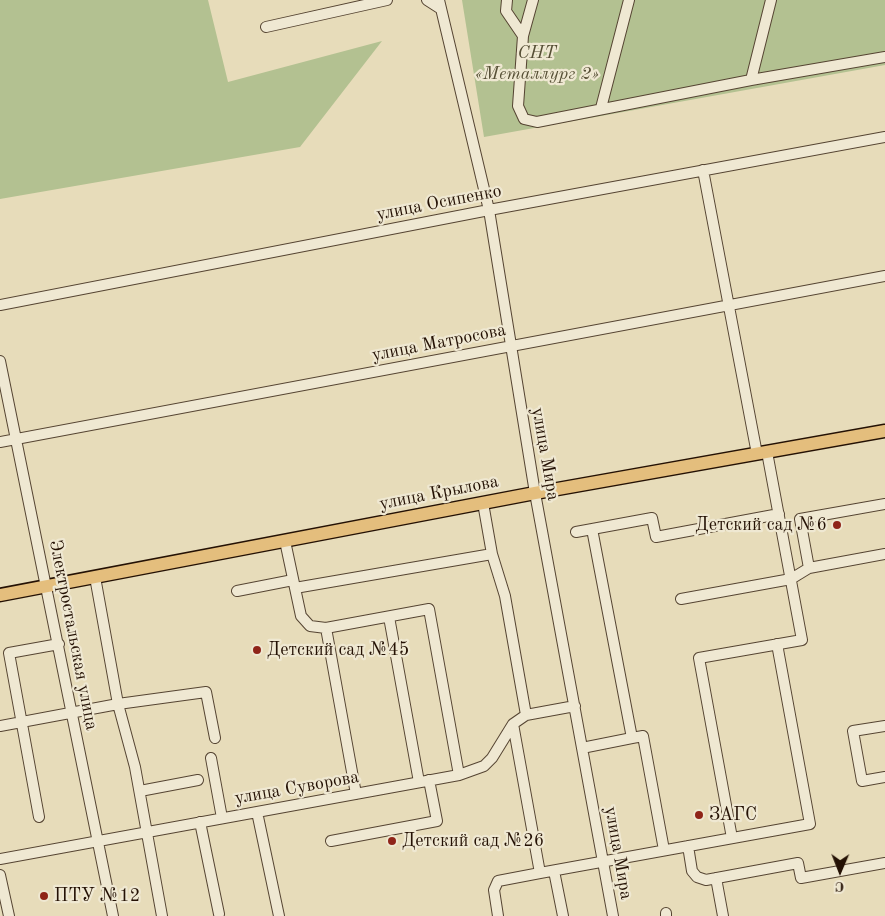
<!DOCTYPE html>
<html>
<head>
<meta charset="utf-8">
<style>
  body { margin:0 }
  #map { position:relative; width:885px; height:916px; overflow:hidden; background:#e7dcba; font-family:"Old Standard TT",serif }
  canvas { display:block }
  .north { position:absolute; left:815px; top:846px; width:50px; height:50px; -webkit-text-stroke:4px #efe8d2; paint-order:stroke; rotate:181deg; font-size:14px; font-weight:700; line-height:20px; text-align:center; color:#241104 }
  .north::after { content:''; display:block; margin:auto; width:18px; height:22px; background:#241104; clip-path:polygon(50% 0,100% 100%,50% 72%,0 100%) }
</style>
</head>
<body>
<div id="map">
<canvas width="885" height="916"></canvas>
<div class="north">С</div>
</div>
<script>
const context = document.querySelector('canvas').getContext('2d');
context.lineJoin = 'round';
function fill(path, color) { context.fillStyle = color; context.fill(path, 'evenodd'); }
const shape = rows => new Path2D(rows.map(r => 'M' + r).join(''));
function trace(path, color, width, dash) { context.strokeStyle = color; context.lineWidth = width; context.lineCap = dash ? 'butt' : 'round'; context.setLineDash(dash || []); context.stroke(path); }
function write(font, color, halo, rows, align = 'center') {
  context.font = font + ' "Old Standard TT",serif'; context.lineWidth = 4.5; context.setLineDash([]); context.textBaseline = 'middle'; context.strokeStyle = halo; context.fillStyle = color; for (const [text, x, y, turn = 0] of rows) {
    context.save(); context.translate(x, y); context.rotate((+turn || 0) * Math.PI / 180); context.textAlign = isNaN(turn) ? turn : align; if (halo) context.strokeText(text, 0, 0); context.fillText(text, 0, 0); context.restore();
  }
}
const green = shape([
  [0,0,208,0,228,82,382,41,300,147,0,199],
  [462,0,885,0,885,65,484,137]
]);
const minor = shape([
  [427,0,441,9],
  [439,0,489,210,535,493,613,916],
  [507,0,506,11,523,36],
  [533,0,523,36,518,106,524,119,537,122,751,80,885,57],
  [266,27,387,0],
  [751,80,771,0],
  [601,108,629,0],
  [703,170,757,454],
  [0,305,489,210,885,137],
  [0,361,113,916],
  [0,442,885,276],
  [483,503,492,554,505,596,526,715],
  [885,504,800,519,809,568,885,554],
  [576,532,652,518,656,537,779,514],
  [285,541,295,588,492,554],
  [295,588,301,616,310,626,326,628,429,609,459,775],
  [237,591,293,580],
  [681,599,791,579,809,568],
  [389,617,419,782],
  [326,628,356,794],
  [513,724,540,873,810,824,777,644],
  [0,726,118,704,95,577],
  [885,726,853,731,862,781,885,777],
  [632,738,643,736,664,850],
  [582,748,632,738,592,529],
  [211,758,222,818],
  [140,791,198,780],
  [257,812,279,916],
  [39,817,9,653,59,644],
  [200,822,219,914],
  [732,838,699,658,802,640,767,452],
  [331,841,437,821,429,780],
  [688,846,692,871,697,877,706,880,798,863,801,878,885,863],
  [0,859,459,775,484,766,492,758,513,724,526,715,575,706],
  [554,871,563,916],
  [0,875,9,916],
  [716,878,723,916],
  [666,913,666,916],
  [162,916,135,767,118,704,206,692,215,738],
  [498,916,494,890,498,881,540,873]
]);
const major = shape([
  [0,595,535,493,885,431]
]);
const markers = [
  [837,525,5,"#8f2418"],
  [257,650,5,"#8f2418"],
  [699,815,5,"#8f2418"],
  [392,841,5,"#8f2418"],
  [44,896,5,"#8f2418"]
];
const parkNames = [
  ["СНТ",537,53],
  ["«Металлург 2»",537,74]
];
const streetNames = [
  ["улица Осипенко",439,203,-11],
  ["улица Матросова",439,343,-11],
  ["улица Мира",545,454,80],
  ["улица Крылова",439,493,-11],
  ["Электростальская улица",73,635,79],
  ["улица Суворова",297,788,-10],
  ["улица Мира",618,853,80]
];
const poiNames = [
  ["Детский сад №6",827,525,"right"],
  ["Детский сад №45",267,650],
  ["ЗАГС",709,815],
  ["Детский сад №26",402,841],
  ["ПТУ №12",54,896]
];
fill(green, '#b3c191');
trace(minor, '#554432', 12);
trace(major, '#241104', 15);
trace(minor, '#efe8d2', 10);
trace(major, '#e4be7d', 12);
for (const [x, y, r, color] of markers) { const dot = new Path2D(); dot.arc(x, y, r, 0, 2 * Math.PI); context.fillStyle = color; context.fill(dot); trace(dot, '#efe8d2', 2); }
write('italic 18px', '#564f35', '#efe8d2', parkNames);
write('18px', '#241104', '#efe8d2', streetNames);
write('18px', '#241104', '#efe8d2', poiNames, 'left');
</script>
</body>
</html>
